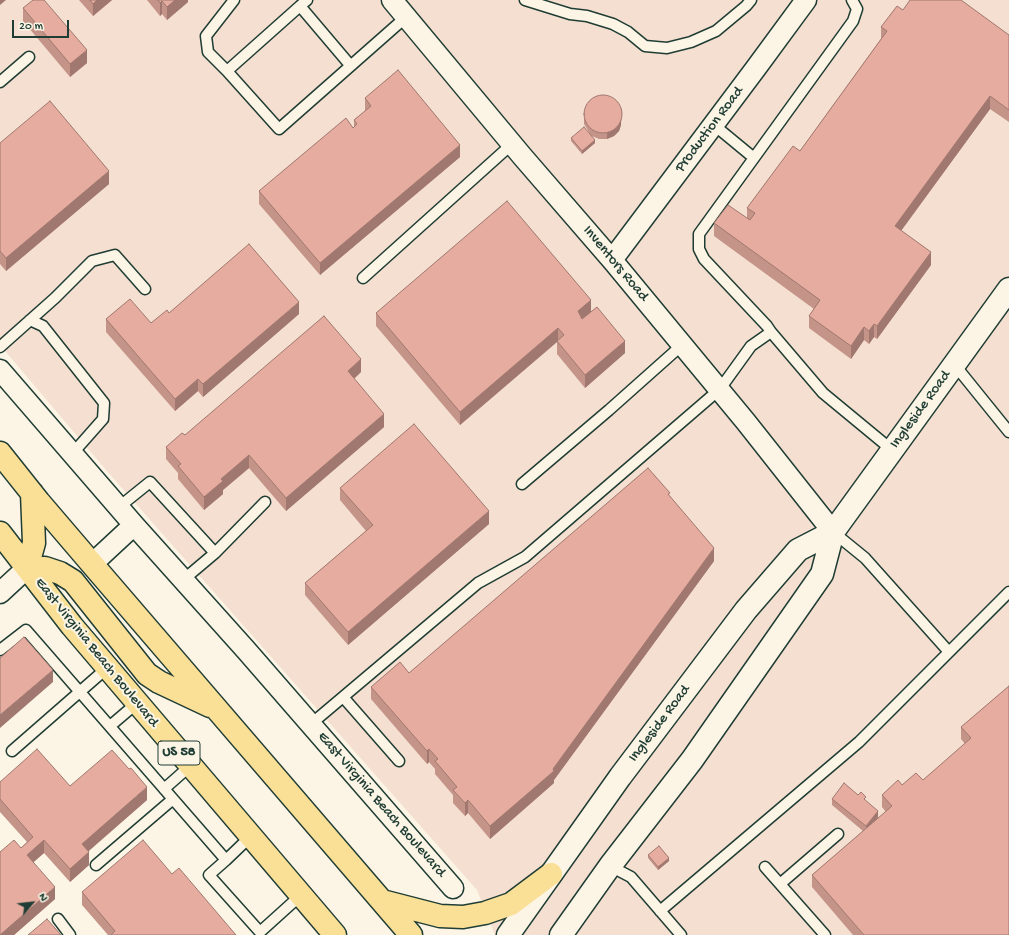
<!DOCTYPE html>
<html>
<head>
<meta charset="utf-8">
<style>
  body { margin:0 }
  #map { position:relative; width:1009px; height:935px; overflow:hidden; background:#fcf5e5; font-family:"Gochi Hand",sans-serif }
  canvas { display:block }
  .north { position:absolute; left:12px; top:883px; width:40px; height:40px; -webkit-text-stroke:3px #fcf5e5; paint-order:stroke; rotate:62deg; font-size:11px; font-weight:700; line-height:16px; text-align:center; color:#1f3d34 }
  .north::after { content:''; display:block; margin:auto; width:14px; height:18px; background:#1f3d34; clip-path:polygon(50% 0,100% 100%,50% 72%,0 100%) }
  .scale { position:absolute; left:12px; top:20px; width:57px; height:18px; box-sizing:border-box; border:2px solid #1f3d34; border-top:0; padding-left:5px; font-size:12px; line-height:14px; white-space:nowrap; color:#1f3d34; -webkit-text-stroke:3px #fcf5e5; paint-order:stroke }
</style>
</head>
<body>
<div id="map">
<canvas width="1009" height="935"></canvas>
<div class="north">N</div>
<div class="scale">20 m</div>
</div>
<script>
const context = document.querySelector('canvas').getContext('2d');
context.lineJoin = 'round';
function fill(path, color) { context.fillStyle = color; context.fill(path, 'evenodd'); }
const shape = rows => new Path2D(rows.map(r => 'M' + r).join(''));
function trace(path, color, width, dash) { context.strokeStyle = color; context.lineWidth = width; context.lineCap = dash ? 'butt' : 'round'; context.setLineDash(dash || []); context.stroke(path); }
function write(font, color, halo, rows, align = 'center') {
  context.font = font + ' "Gochi Hand",sans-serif'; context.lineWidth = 4; context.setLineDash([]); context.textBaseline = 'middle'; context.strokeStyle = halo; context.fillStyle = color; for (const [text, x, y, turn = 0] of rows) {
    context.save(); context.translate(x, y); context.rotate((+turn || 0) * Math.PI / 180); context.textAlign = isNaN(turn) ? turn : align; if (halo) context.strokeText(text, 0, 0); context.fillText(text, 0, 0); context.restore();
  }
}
const built = shape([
  [0,0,1009,0,1009,935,495,935,477,890,106,470,0,345]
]);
const service = shape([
  [234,0,206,36,208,52,227,71,279,129,406,17],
  [307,0,300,6,350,65],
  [525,0,570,14,587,16,613,24,628,32,645,46,667,48,691,42,716,31,746,6,751,0],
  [852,0,857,9,853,21,699,234,699,249,704,259,767,326,771,332,823,393,892,450],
  [227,71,300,6],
  [0,82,29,57],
  [714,125,754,158],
  [363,278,512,144],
  [30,320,43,326,104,403,103,419,73,453],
  [0,347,55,298,92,261,115,255,145,289],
  [954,364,1009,432],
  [522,484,609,410,682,345],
  [119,507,150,482,215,553],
  [833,532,865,558,949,652],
  [183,580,215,553,265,502],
  [0,650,26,630,226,860,251,836],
  [343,697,399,761],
  [311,724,478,583,525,557,720,389,751,346,771,332],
  [110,726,137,703],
  [12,751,107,668],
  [164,789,190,766],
  [226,860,209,875,260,932,301,895],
  [96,865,173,799],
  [610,866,631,877,681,935],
  [765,867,825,935],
  [780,884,838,834],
  [660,911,859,742,1009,592],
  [58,919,70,935]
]);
const minor = shape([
  [392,0,522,156,612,260,746,422,833,532],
  [612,260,756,68,806,0],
  [0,370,134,525,246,650,453,888],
  [92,564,134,525],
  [0,593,27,568]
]);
const tertiary = shape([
  [508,935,620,777,746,610,798,550,833,532],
  [561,935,610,866,692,760,822,574,833,532,1009,289]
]);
const primary = shape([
  [0,453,39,502,92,564,411,935],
  [0,533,72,626,335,935],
  [27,568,45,568,60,573,73,581,147,674,159,682,210,706],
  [27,568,34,543,32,493],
  [382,901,440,916,463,917,485,913,511,904,551,874]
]);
const wall = shape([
  [79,0,112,0,93,16],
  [147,0,188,0,188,2,167,20,162,14,160,16],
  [23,8,87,63,70,77,23,21],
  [903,10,1009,35,1009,122,990,109,901,231,931,265,877,339,874,337,869,344,864,340,851,359,809,328,809,316,814,309,714,236,714,223,747,219,747,208,800,151,881,39,881,27],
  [365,98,460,157,320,275,259,204,259,191,353,128,354,127,354,120,365,111],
  [622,109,621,125,619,131,614,136,607,139,599,139,592,136,595,143,582,154,571,141,571,138,590,134,584,124,584,110],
  [0,143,109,184,6,271,0,264],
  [591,312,625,353,585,388,557,354,557,342,460,425,376,326,376,313],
  [169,313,299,314,203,397,198,391,175,411,106,332,106,319,151,323],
  [361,372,354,379,384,427,286,511,249,468,223,490,223,494,204,510,178,479,178,473,166,459,166,447,185,435],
  [340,488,489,524,348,645,305,595,305,583,366,531,340,500],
  [670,496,714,561,554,780,554,783,490,839,468,813,465,816,453,803,453,795,435,774,435,769,429,762,427,764,371,699,371,687,409,673],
  [1009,686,1009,935,853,935,812,887,812,875,863,831,832,805,832,799,866,801,878,817,877,820,886,812,882,807,882,795,902,785,923,780,965,744,961,739,961,727],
  [0,782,70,786,147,800,88,851,89,865,70,882,44,853,33,862,55,899,14,935,0,935,21,848,27,842,0,812],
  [648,855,669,861,658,870,648,858],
  [172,874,236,935,108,935,82,905,82,892]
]);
const shadedWall = shape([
  [0,0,6,0,0,5],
  [97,0,112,0,93,16,93,4],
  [175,0,188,0,188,2,167,20,167,7],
  [162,1,162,14,160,16,160,3],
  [87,50,87,63,70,77,70,64],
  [990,96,990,109,895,239,895,226],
  [621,119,621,125,619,131,614,136,607,139,607,133],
  [595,140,595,143,582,154,582,151],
  [460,145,460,157,320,275,320,263],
  [109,171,109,184,6,271,6,258],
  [931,252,931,265,877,339,877,326],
  [591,300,591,313,578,324,578,311],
  [299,302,299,314,203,397,203,384],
  [874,324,874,337,869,344,869,331],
  [864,327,864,340,851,359,851,346],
  [558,328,558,341,460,425,460,412],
  [625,341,625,353,585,388,585,375],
  [361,359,361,372,348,384,348,371],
  [198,379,198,391,175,411,175,399],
  [384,414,384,427,286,511,286,498],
  [249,455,249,468,223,490,223,494,204,510,204,497,221,479],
  [489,511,489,524,348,645,348,632],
  [714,548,714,561,554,780,554,783,490,839,490,826,553,769],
  [53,670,53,682,0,728,0,715],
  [429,749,429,762,427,764,427,751],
  [147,787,147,800,82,857,82,844],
  [468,800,468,813,465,816,465,803],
  [878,811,878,817,866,833,866,826],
  [44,840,44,853,27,868,27,855],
  [89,852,89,865,70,882,70,869],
  [669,858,669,861,658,870,658,867],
  [55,887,55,899,14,935,0,935]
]);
const building = shape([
  [33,0,44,0,87,50,70,64,23,8,33,0],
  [90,0,97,0,93,4,90,0],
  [158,0,175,0,167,7,162,1,160,3,158,0],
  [910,0,961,0,1009,35,1009,110,990,96,895,226,931,252,877,326,874,324,869,331,864,327,851,346,809,316,820,300,714,223,728,205,750,220,755,213,747,208,793,146,800,151,887,31,881,27,897,6,903,10,910,0],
  [398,70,460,145,320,263,259,191,346,118,353,128,357,124,354,120,371,106,365,98,398,70],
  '584 114a19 19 0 1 1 38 0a19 19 0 1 1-38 0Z',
  [50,101,109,171,6,258,0,251,0,143,50,101],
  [584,127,595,140,582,151,571,138,584,127],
  [507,201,591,300,578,311,582,319,597,307,625,341,585,375,557,341,564,335,558,328,460,412,376,313,507,201],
  [249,244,299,302,203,384,198,379,175,399,106,319,130,299,151,323,167,310,169,313,249,244],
  [324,316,361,359,348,371,384,414,286,498,249,455,221,479,223,481,204,497,178,466,181,464,166,447,182,433,185,435,324,316],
  [414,424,489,511,348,632,305,583,373,525,340,488,414,424],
  [648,468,670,493,668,494,714,548,553,769,554,771,490,826,468,800,465,803,453,790,457,787,435,761,438,759,429,749,427,751,371,687,400,662,409,673,648,468],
  [24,637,53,670,0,715,0,658,24,637],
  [1009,686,1009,935,864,935,812,875,892,806,882,795,898,780,902,785,916,773,923,780,971,738,961,727,1009,686],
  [37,749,70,786,112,750,129,769,131,768,147,787,82,844,89,852,70,869,44,840,27,855,55,887,0,935,0,852,14,840,21,848,33,837,0,799,0,782,37,749],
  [844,783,858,795,861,792,866,797,864,799,878,811,866,826,832,799,844,783],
  [143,840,172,874,179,868,236,935,111,935,115,931,82,892,143,840],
  [659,846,669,858,658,867,648,855,659,846],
  [47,919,61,935,28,935,47,919]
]);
const shields = [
  [179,753,42]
];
const shieldNames = [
  ["US 58",179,753]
];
const streetNames = [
  ["Production Road",710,130,-53],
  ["Inventors Road",615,264,50],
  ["Ingleside Road",921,410,-54],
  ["East Virginia Beach Boulevard",96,653,51],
  ["Ingleside Road",660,724,-53],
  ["East Virginia Beach Boulevard",381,805,49]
];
fill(built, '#f5dfd0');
trace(service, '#1f3d34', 13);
trace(minor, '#1f3d34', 23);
trace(tertiary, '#1f3d34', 25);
trace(primary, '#1f3d34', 25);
trace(service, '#fcf5e5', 10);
trace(minor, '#fcf5e5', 20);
trace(tertiary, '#fcf5e5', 22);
trace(primary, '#fadf96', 22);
fill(wall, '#c59489');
fill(shadedWall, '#a0786f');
fill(building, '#e5ac9f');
trace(building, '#a0786f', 1);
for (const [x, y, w] of shields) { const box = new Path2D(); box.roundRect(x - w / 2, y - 12, w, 24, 3); context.fillStyle = '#fcf5e5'; context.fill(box); trace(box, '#1f3d34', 1); }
write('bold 14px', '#1f3d34', null, shieldNames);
write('15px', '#1f3d34', '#fcf5e5', streetNames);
</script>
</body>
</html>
